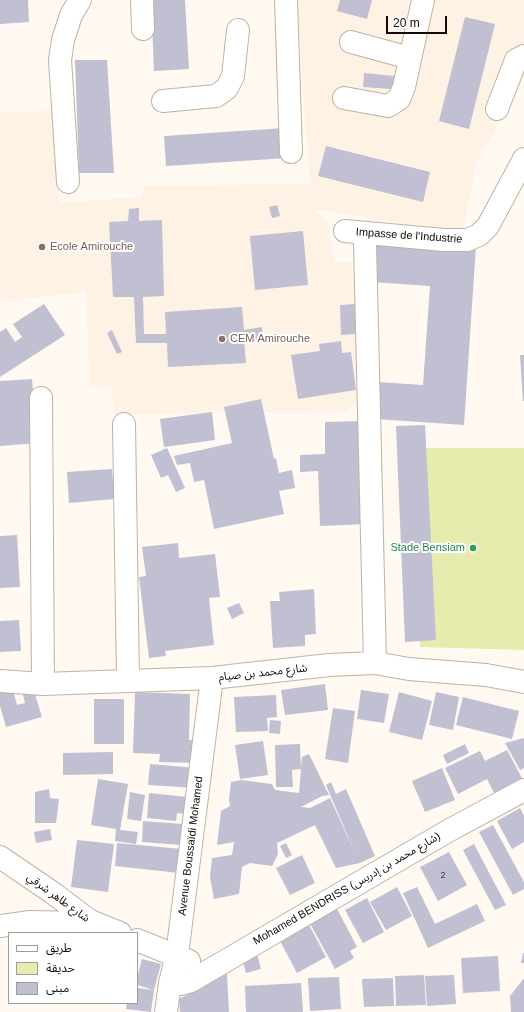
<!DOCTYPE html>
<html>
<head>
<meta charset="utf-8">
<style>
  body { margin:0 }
  #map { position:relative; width:524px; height:1012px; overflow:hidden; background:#fff9f2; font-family:Arial,"Noto Sans Arabic",sans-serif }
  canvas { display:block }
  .legend { position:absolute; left:8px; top:932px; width:130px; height:72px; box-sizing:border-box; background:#fff; border:1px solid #9f9d9b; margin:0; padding:5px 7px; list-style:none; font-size:12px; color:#100b06 }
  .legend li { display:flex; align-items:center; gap:8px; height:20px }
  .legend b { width:20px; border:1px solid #9f9d9b }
  .scale { position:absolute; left:386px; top:16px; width:61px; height:18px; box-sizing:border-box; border:2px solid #100b06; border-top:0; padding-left:5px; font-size:12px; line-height:14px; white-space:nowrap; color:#100b06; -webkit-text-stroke:3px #fff; paint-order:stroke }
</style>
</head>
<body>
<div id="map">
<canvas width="524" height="1012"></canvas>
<ul class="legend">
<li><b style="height:5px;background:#fff"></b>طريق</li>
<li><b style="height:11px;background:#e5ecae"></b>حديقة</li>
<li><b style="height:11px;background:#c1bfd2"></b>مبنى</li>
</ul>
<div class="scale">20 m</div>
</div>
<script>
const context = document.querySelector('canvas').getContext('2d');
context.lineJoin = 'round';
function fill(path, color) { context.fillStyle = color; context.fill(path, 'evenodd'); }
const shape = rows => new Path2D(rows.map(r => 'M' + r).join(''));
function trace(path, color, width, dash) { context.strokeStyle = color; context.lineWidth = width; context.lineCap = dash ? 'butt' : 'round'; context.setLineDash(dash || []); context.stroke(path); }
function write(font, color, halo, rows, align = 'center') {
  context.font = font + ' Arial,"Noto Sans Arabic",sans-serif'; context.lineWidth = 4; context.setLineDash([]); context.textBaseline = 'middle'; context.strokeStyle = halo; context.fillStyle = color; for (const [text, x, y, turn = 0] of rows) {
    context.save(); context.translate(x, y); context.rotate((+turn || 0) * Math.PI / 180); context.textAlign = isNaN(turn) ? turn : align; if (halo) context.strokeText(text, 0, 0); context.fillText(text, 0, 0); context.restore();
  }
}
const built = shape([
  [299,0,524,0,524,77,476,164,463,233,313,209,328,222,334,262,352,262,361,401,346,411,114,414,112,387,90,387,86,292,0,301,0,112,52,111,59,203,142,197,144,186,310,184,299,31]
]);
const green = shape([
  [422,448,524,448,524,650,420,647]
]);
const building = shape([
  [0,0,28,0,29,22,0,24],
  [151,0,185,0,189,69,154,71],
  [340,0,372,0,367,19,337,11],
  [465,17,495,24,469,129,439,121],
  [75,60,107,60,114,173,79,173],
  [364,73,404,77,403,90,363,87],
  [285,128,287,158,166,166,164,136],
  [326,146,430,172,423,202,318,176],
  [277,205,280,216,272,218,269,207],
  [139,208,139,221,162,220,164,296,143,297,144,334,166,334,165,312,242,307,244,330,262,327,263,339,244,339,246,363,168,367,167,343,136,343,134,297,113,297,109,222,128,221,129,209],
  [303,231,308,285,255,290,250,236],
  [375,239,476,246,464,425,376,419,378,382,423,385,430,286,372,282],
  [44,304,65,335,0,377,0,332,6,328,15,342,22,337,13,324],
  [356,304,357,334,341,335,340,305],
  [112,330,122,352,117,354,107,333],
  [341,341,342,353,351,352,356,390,298,399,291,355,320,351,319,344],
  [520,355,524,355,524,401,523,401],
  [32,379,37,443,0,446,0,381],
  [261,399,274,459,276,458,279,473,292,470,295,488,279,491,284,514,214,529,204,480,194,482,190,463,177,465,174,456,232,443,224,407],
  [212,412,215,440,164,447,160,419],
  [364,421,367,524,320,526,318,471,300,472,300,455,325,454,325,422],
  [425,425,436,640,405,642,396,426],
  [167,448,185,488,176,492,168,475,161,478,151,455],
  [112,469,114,499,69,503,67,472],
  [17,535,20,587,0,588,0,536],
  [178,543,179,558,215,554,220,597,209,598,214,645,165,651,166,656,149,658,139,577,146,576,142,547],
  [314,589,316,634,305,635,305,646,273,648,270,601,280,601,279,592],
  [239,603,244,613,232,619,227,608],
  [19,620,21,651,0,652,0,621],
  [325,684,328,710,285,715,281,690],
  [12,686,17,705,25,703,22,691,33,688,42,717,6,727,0,706,0,689],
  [361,690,389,694,384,723,357,719],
  [135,692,190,694,189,740,202,741,201,763,159,762,160,754,133,753],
  [399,692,432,701,422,740,389,732],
  [436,692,459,697,453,730,429,725],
  [276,695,277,717,267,718,268,731,236,732,234,697],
  [463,697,519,711,512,739,456,725],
  [94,699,124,699,124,744,94,744],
  [333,708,355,711,348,763,325,759],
  [270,720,281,721,280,734,269,733],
  [524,738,524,768,520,770,505,743],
  [263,741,268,775,240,779,235,745],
  [300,744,301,769,292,770,293,787,276,787,275,745],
  [465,744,469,753,447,764,443,755],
  [507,750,522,778,494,793,487,779,458,794,445,768,480,751,485,761],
  [113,752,113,774,63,775,63,753],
  [309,754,329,795,322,796,301,807,310,808,330,798,356,855,326,785,331,782,336,794,346,789,375,856,360,863,336,868,315,825,277,843,278,854,272,866,250,863,242,867,239,894,214,899,210,877,212,858,232,855,234,842,217,845,221,811,230,806,229,799,231,782,241,780,272,784,275,790,299,793,302,757],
  [150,764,197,768,196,788,148,785],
  [442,768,455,800,425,812,412,781],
  [98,779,128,784,120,830,138,832,136,844,115,841,116,829,91,825],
  [49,789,50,798,59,799,56,823,35,823,35,792],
  [130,792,145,795,141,821,127,819],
  [149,793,187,797,185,814,177,813,176,821,147,818],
  [520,808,524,816,524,842,512,849,497,821],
  [143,821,183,824,181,845,142,842],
  [493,825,524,882,524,889,513,895,479,832],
  [50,829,52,840,36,843,34,832],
  [77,840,114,844,108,892,71,887],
  [117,843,182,849,179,873,115,866],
  [286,843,292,855,286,858,280,846],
  [474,844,506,905,495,910,463,850],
  [449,852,467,885,438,901,420,867],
  [302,855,315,883,290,895,276,868],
  [397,887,412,916,386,930,370,902],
  [417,887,435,924,477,904,485,921,428,948,403,893],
  [367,898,384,932,363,943,345,910],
  [335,905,357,947,350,951,354,958,335,969,308,920],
  [308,923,326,957,297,973,279,939],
  [256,950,261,969,246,973,241,954],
  [523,953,524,953,524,963,521,963],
  [498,956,500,991,463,993,461,958],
  [142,959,161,964,154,990,151,1012,126,1009,127,1003,137,1003,137,988,154,990,137,985,137,978],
  [227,974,229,1012,180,1012,179,999],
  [424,975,426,1005,396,1006,395,976],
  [454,975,456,1004,427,1006,425,976],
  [339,977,341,1009,310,1011,308,978],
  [393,978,394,1006,364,1007,362,979],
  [524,978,524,1012,511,1012,510,996],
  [301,983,303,1012,246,1012,245,986]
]);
const minor = shape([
  [142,0,143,29],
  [286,0,291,152],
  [351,42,410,58],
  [344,98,388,106,399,99,404,87,423,0],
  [163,101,216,96,227,88,233,76,238,30],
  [497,109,516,60,524,56],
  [68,182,60,60,63,40,71,15,80,0],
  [345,231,444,240,467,240,479,235,488,226,524,159],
  [365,244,375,663],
  [41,398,43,684],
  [124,424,128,681],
  [0,681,43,684,212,678,329,665,375,663,409,669,486,675,524,682],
  [0,857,53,893,90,921,120,933],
  [0,926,30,922,85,923,90,921],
  [137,940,189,961],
  [170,983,181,984,191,981,448,831,524,790],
  [166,1012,170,983,177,955,212,678]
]);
const markers = [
  [42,247,4,"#8d6e63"],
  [222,339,4,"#8d6e63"],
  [473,548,4,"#2e9e5b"]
];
const numberNames = [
  ["2",443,876]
];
const streetNames = [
  ["Impasse de l'Industrie",409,236,4],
  ["شارع محمد بن صيام",263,673,-6],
  ["Avenue Boussaïdi Mohamed",191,846,-83],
  ["Mohamed BENDRISS (شارع محمد بن إدريس)",347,889,-30],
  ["شارع طاهر شرقي",58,898,36]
];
const educationNames = [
  ["Ecole Amirouche",50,247],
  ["CEM Amirouche",230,339]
];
const leisureNames = [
  ["Stade Bensiam",465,548]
];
fill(built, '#fdf2e3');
fill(green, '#e5ecae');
fill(building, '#c1bfd2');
trace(minor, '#bfb2a1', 24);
trace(minor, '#fff', 22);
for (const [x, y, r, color] of markers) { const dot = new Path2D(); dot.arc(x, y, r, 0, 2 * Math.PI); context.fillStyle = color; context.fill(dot); trace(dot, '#fff', 1.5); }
write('9px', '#3c3839', null, numberNames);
write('11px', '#100b06', '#fff', streetNames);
write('11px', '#785e54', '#fff', educationNames, 'left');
write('11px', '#27864d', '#fff', leisureNames, 'right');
</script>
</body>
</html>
